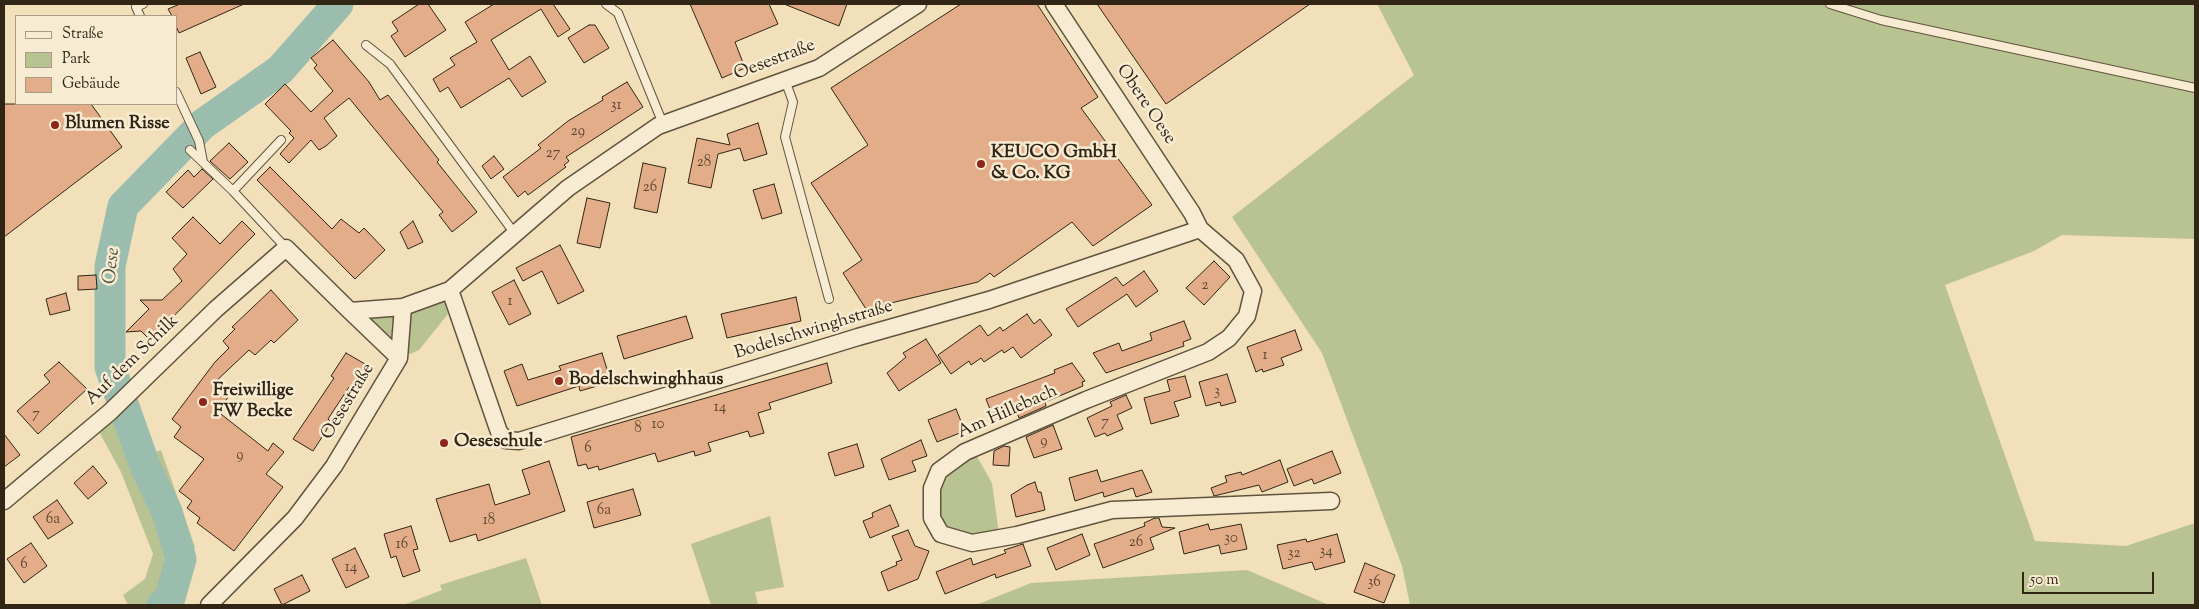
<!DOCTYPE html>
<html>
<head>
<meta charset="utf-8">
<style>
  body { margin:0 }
  #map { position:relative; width:2199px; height:609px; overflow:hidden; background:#f2e0ba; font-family:"Sorts Mill Goudy",serif }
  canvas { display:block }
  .frame { position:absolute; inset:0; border:5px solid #312515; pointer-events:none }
  .legend { position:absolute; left:15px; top:15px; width:162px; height:90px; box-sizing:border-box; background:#f7ebd2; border:1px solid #a89c86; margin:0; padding:6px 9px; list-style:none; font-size:15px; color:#312515 }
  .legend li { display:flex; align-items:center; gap:10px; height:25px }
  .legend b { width:25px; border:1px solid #a89c86 }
  .scale { position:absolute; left:2022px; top:572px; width:132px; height:22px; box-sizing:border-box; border:2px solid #312515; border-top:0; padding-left:6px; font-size:15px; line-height:18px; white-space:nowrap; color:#312515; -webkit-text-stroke:4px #f7ebd2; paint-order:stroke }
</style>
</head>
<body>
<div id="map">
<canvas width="2199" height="609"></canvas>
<div class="frame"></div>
<ul class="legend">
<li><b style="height:6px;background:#f7ebd2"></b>Straße</li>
<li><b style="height:14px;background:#b8c391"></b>Park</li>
<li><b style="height:14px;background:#e4ad89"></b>Gebäude</li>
</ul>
<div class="scale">50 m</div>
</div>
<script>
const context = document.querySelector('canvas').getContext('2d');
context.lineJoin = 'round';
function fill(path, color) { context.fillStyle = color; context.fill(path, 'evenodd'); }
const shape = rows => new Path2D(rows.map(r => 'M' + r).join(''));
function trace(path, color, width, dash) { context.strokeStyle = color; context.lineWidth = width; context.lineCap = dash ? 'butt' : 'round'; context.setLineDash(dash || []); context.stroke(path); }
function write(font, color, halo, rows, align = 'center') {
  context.font = font + ' "Sorts Mill Goudy",serif'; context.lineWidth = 5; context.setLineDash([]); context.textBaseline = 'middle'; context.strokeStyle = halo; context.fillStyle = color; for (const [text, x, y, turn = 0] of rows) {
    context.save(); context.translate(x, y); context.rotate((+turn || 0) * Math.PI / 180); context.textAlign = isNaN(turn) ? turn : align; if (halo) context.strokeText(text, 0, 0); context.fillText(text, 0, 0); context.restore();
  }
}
const green = shape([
  [1377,4,2195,4,2195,239,2062,235,2034,251,1945,285,2035,541,2126,546,2195,523,2195,605,1410,605,1402,566,1322,353,1232,217,1414,75],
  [443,296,448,314,419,350,410,354,396,351,359,315],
  [120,408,137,459,161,450,195,547,189,568,177,597,162,599,152,605,128,605,123,595,145,579,153,554,121,472,97,428],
  [975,453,992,483,999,534,975,539,944,531,935,517,942,475],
  [770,516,784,587,755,592,758,604,755,605,711,605,691,544],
  [526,558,542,605,403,605,442,590,440,585],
  [1247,570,1329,605,976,605,1031,583]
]);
const river = shape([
  [162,605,169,601,181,559,167,512,145,466,110,367,110,266,123,206,203,124,280,70,338,4]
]);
const building = shape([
  [180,4,244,4,179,33,176,26,176,16,172,16,168,9,180,4],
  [419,4,428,4,446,30,405,57,391,36,398,31,392,22,419,4],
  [494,4,553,4,570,29,558,37,541,9,491,40,509,70,530,56,546,82,522,97,509,78,461,108,448,87,440,92,433,79,455,65,450,58,477,42,465,22,494,4],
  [690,4,769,4,778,24,735,42,745,68,722,78,690,4],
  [784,4,847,4,839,26,784,4],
  [961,4,1037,4,1098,97,1081,108,1152,205,1093,246,1072,222,994,277,990,273,978,282,866,309,843,273,862,260,811,183,868,145,831,88,961,4],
  [1097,4,1310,4,1166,104,1097,4],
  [589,25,595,25,609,48,584,63,568,38,589,25],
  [333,40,369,82,380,100,388,95,439,160,437,162,477,212,452,232,439,215,443,212,349,98,324,118,337,136,326,146,319,150,311,140,289,163,280,154,294,138,289,133,291,131,265,104,285,84,311,112,333,91,314,68,317,65,311,58,333,40],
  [200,52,216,87,201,94,186,58,200,52],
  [627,82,643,107,566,157,569,161,564,165,566,167,528,195,525,191,518,197,503,177,541,148,538,145,568,121,603,100,602,97,627,82],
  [4,104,91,104,122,147,4,237,4,104],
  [758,123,767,154,744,161,740,148,718,154,711,188,688,183,697,138,730,145,727,134,758,123],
  [229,143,248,162,230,179,210,161,229,143],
  [494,156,504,169,491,179,482,166,494,156],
  [643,163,666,168,657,213,634,208,643,163],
  [270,167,332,229,341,219,359,233,364,228,385,250,355,279,257,180,270,167],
  [202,169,213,179,183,208,166,192,188,170,194,177,202,169],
  [774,184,782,213,762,219,753,190,774,184],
  [587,198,610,203,600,248,577,243,587,198],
  [193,217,220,244,242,221,255,234,150,340,141,331,126,332,149,309,140,300,162,300,182,281,173,269,187,254,172,238,193,217],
  [413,221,423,242,408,249,400,232,413,221],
  [560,245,584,291,558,304,542,271,523,281,516,268,560,245],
  [1214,261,1230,277,1204,305,1186,288,1214,261],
  [1144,271,1158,291,1136,307,1127,294,1078,327,1066,309,1116,277,1123,286,1144,271],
  [96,275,97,289,78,290,78,276,96,275],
  [514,280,531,314,509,325,492,292,514,280],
  [271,290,298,320,274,343,271,340,255,355,249,350,214,383,230,395,217,411,268,451,273,443,284,452,266,474,283,487,234,551,197,523,200,518,187,508,192,501,179,491,204,459,174,437,181,427,172,419,215,362,229,348,223,341,235,329,232,327,271,290],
  [66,293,70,310,50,315,46,299,66,293],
  [796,297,801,321,727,338,721,314,796,297],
  [1027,314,1034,324,1040,319,1052,335,1021,358,1013,347,1004,353,1002,350,984,362,981,358,971,365,969,361,951,374,938,355,980,325,988,336,1000,327,1003,331,1027,314],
  [686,316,693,338,624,359,617,336,686,316],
  [1184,321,1191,339,1183,342,1184,346,1106,373,1093,353,1119,343,1122,351,1152,340,1150,333,1184,321],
  [1295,330,1302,350,1281,358,1284,365,1263,372,1262,369,1256,372,1247,347,1295,330],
  [926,339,941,363,899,391,887,373,906,357,903,353,926,339],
  [346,353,365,364,353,389,349,387,328,419,330,421,326,431,313,451,293,439,334,378,331,376,346,353],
  [602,353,611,382,580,391,579,386,517,406,504,371,522,364,528,380,561,370,559,366,602,353],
  [59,362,87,389,38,434,17,411,50,382,44,375,59,362],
  [827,363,832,383,769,403,771,409,758,413,764,433,750,437,748,431,708,443,711,451,695,456,694,451,658,462,655,453,599,470,598,466,588,469,586,464,578,466,571,437,827,363],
  [1072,363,1085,381,1082,382,1083,386,1045,402,1046,406,1019,418,1012,400,1011,416,995,422,986,399,1055,373,1054,370,1072,363],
  [1227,374,1236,402,1221,406,1220,402,1206,406,1199,382,1227,374],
  [1185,376,1191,397,1174,402,1179,416,1151,424,1144,398,1170,391,1167,380,1185,376],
  [1126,395,1132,408,1117,415,1123,429,1107,436,1105,433,1095,437,1087,418,1112,406,1110,402,1126,395],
  [956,409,965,431,937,442,928,420,956,409],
  [1053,425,1062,449,1034,458,1026,437,1053,425],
  [4,434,20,455,4,467,4,434],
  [921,440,927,456,912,461,916,471,889,480,881,459,921,440],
  [857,444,864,467,835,476,828,453,857,444],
  [1004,446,1010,447,1009,466,993,465,994,451,1004,446],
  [1332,451,1341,473,1314,484,1312,479,1294,486,1287,469,1332,451],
  [1280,460,1288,482,1262,492,1259,485,1214,496,1211,488,1227,482,1225,476,1241,472,1242,475,1280,460],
  [549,461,565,511,478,541,476,534,450,542,436,499,489,484,495,505,530,494,522,470,549,461],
  [93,466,107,483,88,499,74,483,93,466],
  [1097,470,1101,482,1142,470,1152,492,1136,497,1133,488,1104,497,1103,492,1075,501,1069,478,1097,470],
  [1035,482,1038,492,1041,492,1045,510,1016,517,1011,495,1027,485,1035,482],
  [633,489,641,515,594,528,587,502,633,489],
  [57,500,73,523,48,539,33,517,57,500],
  [890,505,899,526,870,538,863,521,873,517,872,513,890,505],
  [1155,518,1159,518,1162,527,1175,528,1150,538,1154,549,1103,568,1094,544,1145,526,1144,523,1155,518],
  [1208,524,1210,530,1241,524,1247,549,1221,554,1219,545,1184,554,1179,532,1208,524],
  [411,526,418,549,413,550,420,571,403,577,396,556,391,558,384,534,411,526],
  [908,530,915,546,929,551,918,579,888,591,881,572,897,565,896,562,902,560,892,536,908,530],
  [1082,534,1090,555,1056,570,1047,548,1082,534],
  [1337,534,1345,562,1315,570,1312,562,1283,569,1277,545,1306,539,1307,542,1337,534],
  [31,543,47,566,24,583,7,559,31,543],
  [1023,544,1031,566,996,578,995,574,945,594,936,572,971,558,973,565,1006,553,1004,550,1023,544],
  [355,548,369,577,346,588,332,559,355,548],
  [1365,563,1395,575,1384,603,1354,592,1365,563],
  [302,575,310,591,282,605,274,589,302,575]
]);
const lane = shape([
  [606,4,618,13,663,124],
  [1830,4,1881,20,2195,88],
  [140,16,136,7,143,4],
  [366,45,390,64,515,234],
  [785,80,793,102,785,137,829,299],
  [176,92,199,141,203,162],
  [190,150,233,191,286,248],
  [233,191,281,140]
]);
const street = shape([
  [1054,4,1192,213,1200,229,1236,260,1253,291,1247,316,1229,338,1208,352,1086,400,965,452,939,471,932,488,932,518,941,534,972,543,1017,535,1112,510,1331,501],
  [450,290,499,432,506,440,519,441,858,337,989,300,1200,229],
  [350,311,399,358],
  [4,501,110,412,216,309,286,248,350,311,403,307,450,290,568,188,658,126,819,68,918,4],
  [209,605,295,518,334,466,399,358,403,307]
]);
const markers = [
  [55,125,5,"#8f2418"],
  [981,164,5,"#8f2418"],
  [559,381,5,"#8f2418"],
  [203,402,5,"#8f2418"],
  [444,443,5,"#8f2418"]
];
const numberNames = [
  ["31",616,106],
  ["29",578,132],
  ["27",553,154],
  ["28",704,163],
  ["26",650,188],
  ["2",1205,286],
  ["1",510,302],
  ["1",1265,356],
  ["3",1217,392],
  ["14",720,408],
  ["7",36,415],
  ["7",1105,423],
  ["10",658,425],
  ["8",638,429],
  ["9",1044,442],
  ["6",588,449],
  ["9",240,456],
  ["6a",604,511],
  ["6a",53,520],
  ["18",489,521],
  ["30",1231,539],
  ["26",1136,543],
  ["16",402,545],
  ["34",1326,552],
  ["32",1294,554],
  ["6",24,565],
  ["14",351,568],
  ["36",1374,583]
];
const streetNames = [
  ["Oesestraße",775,61,-21],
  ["Obere Oese",1145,105,56],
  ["Bodelschwinghstraße",814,331,-17],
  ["Auf dem Schilk",133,361,-44],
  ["Oesestraße",349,402,-59],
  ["Am Hillebach",1008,413,-24]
];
const poiNames = [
  ["Blumen Risse",65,125],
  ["KEUCO GmbH",991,154],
  ["& Co. KG",991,175],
  ["Bodelschwinghhaus",569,381],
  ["Freiwillige",213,392],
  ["FW Becke",213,413],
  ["Oeseschule",454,443]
];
const waterNames = [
  ["Oese",113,266,-84]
];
fill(green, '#b8c391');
trace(river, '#9bbdae', 31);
fill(building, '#e4ad89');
trace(building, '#312515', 1);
trace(lane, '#61543e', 10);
trace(street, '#61543e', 19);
trace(lane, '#f7ebd2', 8);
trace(street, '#f7ebd2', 16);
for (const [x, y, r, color] of markers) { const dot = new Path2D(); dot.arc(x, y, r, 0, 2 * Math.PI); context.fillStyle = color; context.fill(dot); trace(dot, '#f7ebd2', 2); }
write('15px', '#5e4732', null, numberNames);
write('18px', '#312515', '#f7ebd2', streetNames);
write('bold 18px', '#312515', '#f7ebd2', poiNames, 'left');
write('italic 19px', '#515343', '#f7ebd2', waterNames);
</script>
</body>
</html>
